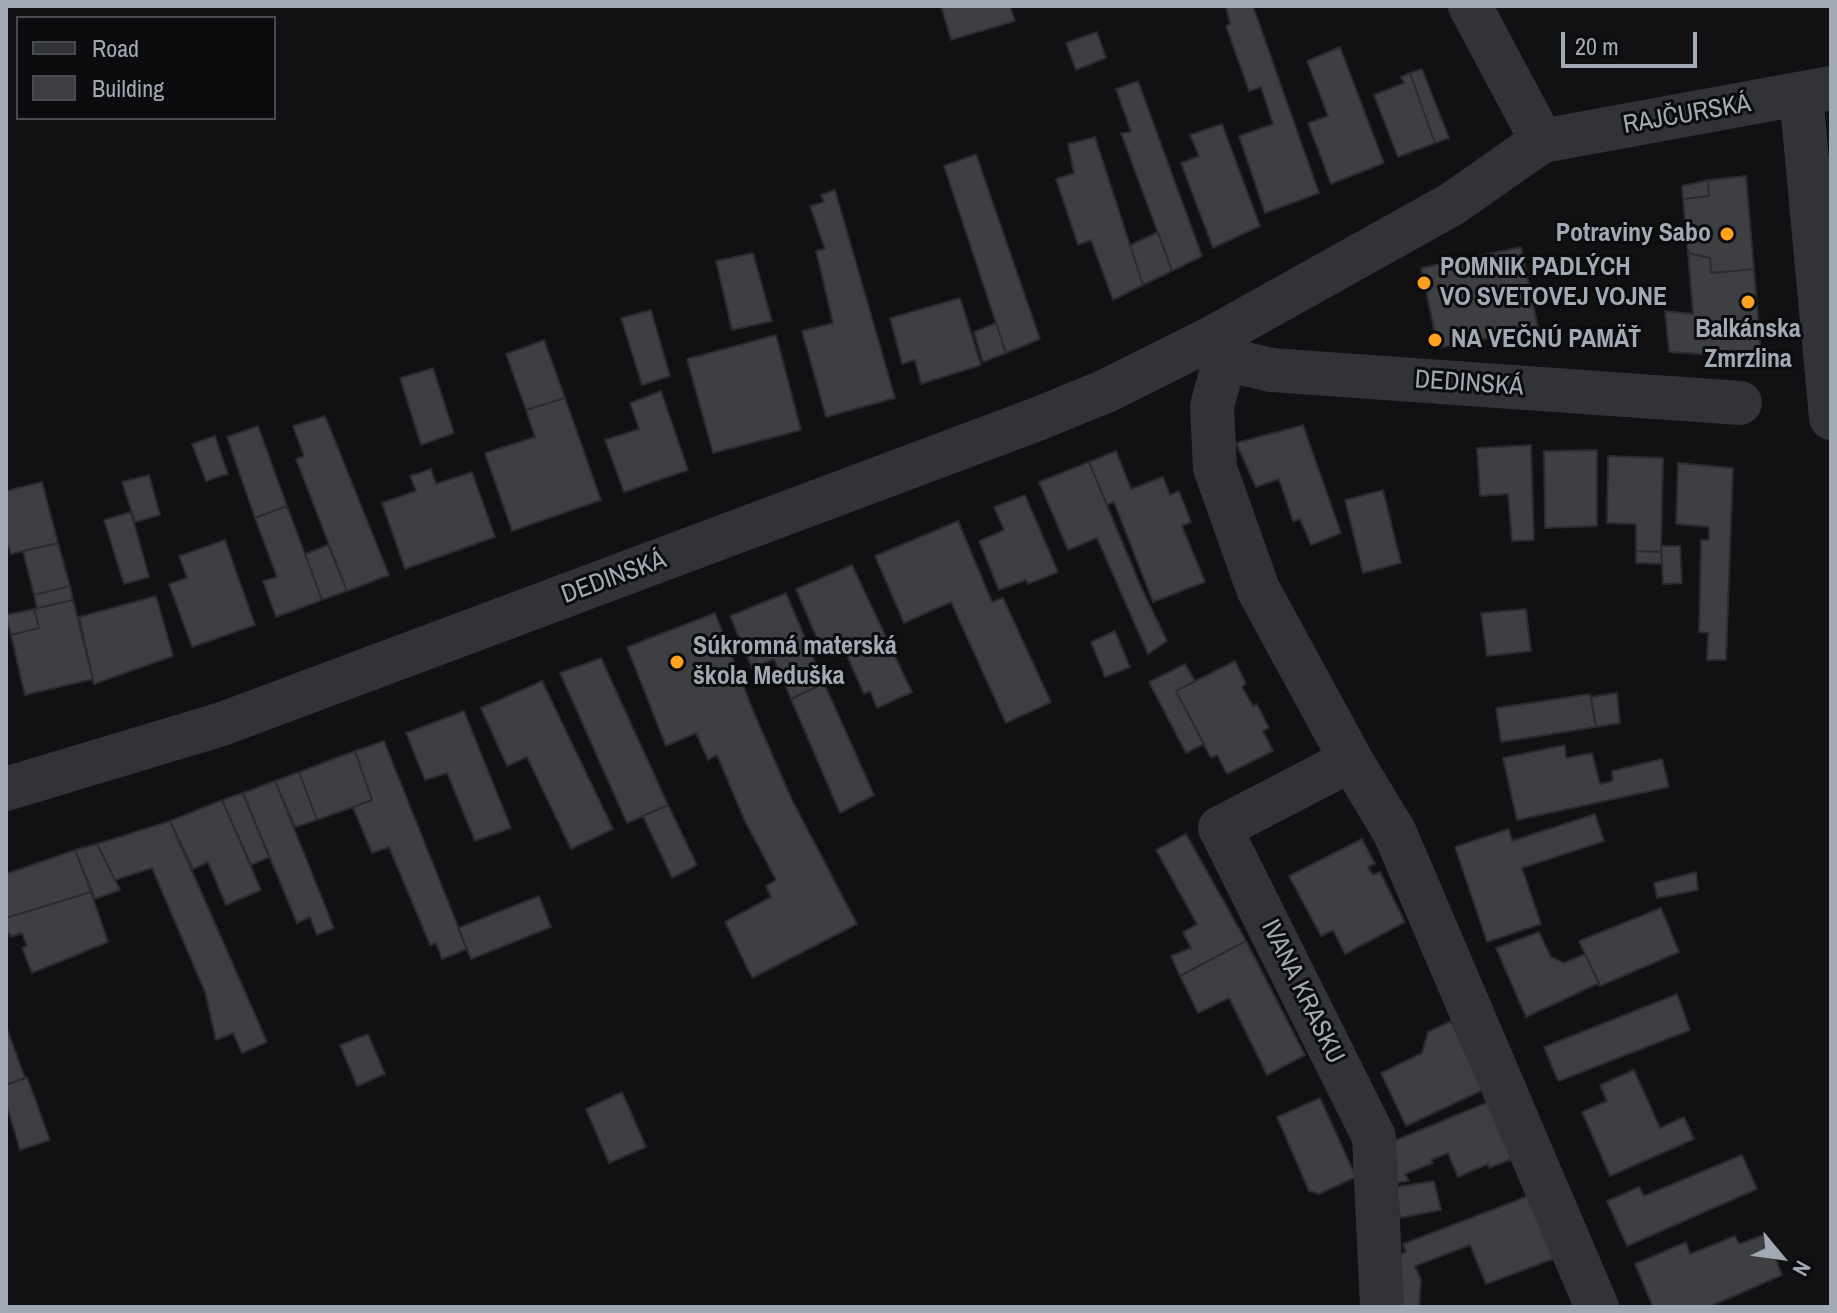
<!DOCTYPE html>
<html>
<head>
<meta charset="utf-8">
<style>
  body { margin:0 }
  #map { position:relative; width:1837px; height:1313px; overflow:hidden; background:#111113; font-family:"Archivo Narrow",sans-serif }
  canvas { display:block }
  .frame { position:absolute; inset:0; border:8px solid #a1a9b4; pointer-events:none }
  .legend { position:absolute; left:16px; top:16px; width:260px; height:104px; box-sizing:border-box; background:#0c0c0e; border:2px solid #484b50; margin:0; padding:10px 14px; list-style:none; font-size:24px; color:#a1a9b4 }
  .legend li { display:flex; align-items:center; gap:16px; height:40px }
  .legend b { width:40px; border:2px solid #484b50 }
  .north { position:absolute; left:1741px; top:1217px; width:80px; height:80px; -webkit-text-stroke:6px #0c0c0e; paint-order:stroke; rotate:119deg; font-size:22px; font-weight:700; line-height:32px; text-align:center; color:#a1a9b4 }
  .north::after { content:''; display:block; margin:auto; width:28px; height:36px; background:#a1a9b4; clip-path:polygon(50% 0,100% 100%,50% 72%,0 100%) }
  .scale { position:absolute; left:1561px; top:32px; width:136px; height:36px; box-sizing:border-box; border:4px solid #a1a9b4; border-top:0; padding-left:10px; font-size:24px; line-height:28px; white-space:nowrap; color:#a1a9b4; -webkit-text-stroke:6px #0c0c0e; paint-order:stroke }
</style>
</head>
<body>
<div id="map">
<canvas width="1837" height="1313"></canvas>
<div class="frame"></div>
<ul class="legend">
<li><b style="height:10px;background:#323338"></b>Road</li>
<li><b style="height:22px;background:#3d3f43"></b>Building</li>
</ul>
<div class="north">N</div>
<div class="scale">20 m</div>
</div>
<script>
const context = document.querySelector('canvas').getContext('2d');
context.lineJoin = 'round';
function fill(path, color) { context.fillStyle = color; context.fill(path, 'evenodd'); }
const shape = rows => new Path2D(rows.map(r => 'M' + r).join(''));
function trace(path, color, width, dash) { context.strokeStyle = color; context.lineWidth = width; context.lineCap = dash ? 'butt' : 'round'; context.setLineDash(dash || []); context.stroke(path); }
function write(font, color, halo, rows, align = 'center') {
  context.font = font + ' "Archivo Narrow",sans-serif'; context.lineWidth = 6; context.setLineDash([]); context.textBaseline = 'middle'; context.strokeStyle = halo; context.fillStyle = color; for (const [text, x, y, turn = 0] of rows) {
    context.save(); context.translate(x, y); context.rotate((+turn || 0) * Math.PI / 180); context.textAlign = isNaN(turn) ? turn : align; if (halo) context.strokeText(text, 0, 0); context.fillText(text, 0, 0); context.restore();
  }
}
const building = shape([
  [941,6,1010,6,1015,21,951,40,941,6],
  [1226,6,1253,6,1319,193,1265,213,1239,136,1273,124,1261,87,1249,91,1226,26,1230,24,1226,6],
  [1097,32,1106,58,1076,70,1066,43,1097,32],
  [1340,47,1384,163,1331,184,1308,123,1328,116,1307,61,1340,47],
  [1422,69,1449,138,1435,143,1410,73,1422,69],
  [1410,73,1435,143,1398,157,1374,95,1404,83,1401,77,1410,73],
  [1138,81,1202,256,1172,271,1121,133,1131,132,1116,89,1138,81],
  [1222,124,1260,226,1213,248,1181,163,1199,156,1190,135,1222,124],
  [1095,137,1143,285,1113,300,1091,240,1078,245,1056,179,1074,173,1068,144,1095,137],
  [976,154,1040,339,1006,353,944,166,976,154],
  [1746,176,1754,269,1711,273,1710,258,1688,253,1683,199,1709,196,1708,180,1746,176],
  [1708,180,1709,196,1683,199,1682,186,1708,180],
  [835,190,895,398,826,417,802,331,833,323,816,251,825,249,810,206,824,202,821,195,835,190],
  [1158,232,1172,271,1143,285,1130,245,1158,232],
  [1521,247,1538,328,1438,348,1421,268,1521,247],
  [753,253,772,321,732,330,716,261,753,253],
  [1688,253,1710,258,1711,273,1754,269,1762,363,1760,358,1669,352,1665,311,1693,314,1688,253],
  [960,298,981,365,921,384,915,360,902,364,890,318,960,298],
  [651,310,670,376,642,385,621,318,651,310],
  [996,323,1006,353,983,362,974,332,996,323],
  [776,335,801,430,713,453,687,359,776,335],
  [544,340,565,398,526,410,506,354,544,340],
  [433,368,454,433,421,445,400,378,433,368],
  [661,391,688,470,624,492,605,440,639,429,630,403,661,391],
  [565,398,601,500,512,531,485,453,535,437,526,410,565,398],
  [325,416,389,575,347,591,296,459,304,456,293,426,325,416],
  [1303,425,1341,533,1311,545,1300,519,1293,521,1279,479,1256,487,1236,443,1303,425],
  [258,426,287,506,255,518,227,437,258,426],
  [215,436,228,474,206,481,192,444,215,436],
  [1531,445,1534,540,1512,541,1508,494,1480,496,1477,448,1531,445],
  [1597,450,1597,526,1545,528,1544,451,1597,450],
  [1116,451,1131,489,1163,477,1170,495,1179,491,1191,522,1182,526,1205,582,1153,602,1114,502,1107,505,1089,462,1116,451],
  [1608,456,1663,458,1661,552,1636,551,1636,524,1607,523,1608,456],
  [1089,462,1141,587,1167,641,1148,654,1097,538,1068,550,1039,482,1089,462],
  [1678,463,1733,468,1726,660,1707,660,1708,633,1699,632,1701,540,1709,540,1709,527,1676,524,1678,463],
  [431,469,436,484,472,472,495,537,405,569,382,503,416,491,410,476,431,469],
  [149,475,160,515,135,522,122,482,149,475],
  [42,482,58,543,11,554,6,538,6,491,42,482],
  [1383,490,1401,563,1363,573,1345,500,1383,490],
  [1025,495,1058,572,1028,584,1026,580,999,590,979,541,1004,530,994,507,1025,495],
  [287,506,322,600,276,617,263,581,277,577,255,518,287,506],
  [131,512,149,577,124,584,104,520,131,512],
  [958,521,992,602,1003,598,1051,702,1006,723,951,602,904,623,875,556,958,521],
  [225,540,255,625,192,647,169,584,187,578,179,556,225,540],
  [58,543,70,586,34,595,23,551,58,543],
  [328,545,347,591,322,600,305,554,328,545],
  [1661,546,1680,546,1682,583,1663,584,1661,546],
  [1636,551,1661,552,1662,564,1636,563,1636,551],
  [852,565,912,692,877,708,870,691,864,694,843,647,824,655,796,589,852,565],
  [70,586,73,600,37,608,34,595,70,586],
  [786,593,824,683,791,699,774,659,752,668,730,616,786,593],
  [156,596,173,656,94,684,79,617,156,596],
  [73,600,93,679,25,695,11,635,39,628,34,609,73,600],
  [34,609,39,628,11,635,6,615,34,609],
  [1526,609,1531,651,1487,656,1481,613,1526,609],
  [715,613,754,713,792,800,857,924,754,977,752,978,725,922,771,897,766,886,776,880,745,821,717,755,708,760,696,733,666,746,627,647,715,613],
  [1115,631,1130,667,1105,677,1091,642,1115,631],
  [601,658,668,805,627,823,560,673,601,658],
  [1235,661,1246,684,1242,687,1253,706,1257,704,1269,728,1263,731,1273,751,1227,774,1217,755,1211,758,1176,691,1235,661],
  [1185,664,1195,681,1176,691,1204,744,1186,753,1149,682,1185,664],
  [542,681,613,829,571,849,527,757,507,766,481,708,542,681],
  [824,683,874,795,840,813,791,699,824,683],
  [1617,693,1620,723,1596,727,1591,697,1617,693],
  [1590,694,1596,727,1501,742,1496,708,1590,694],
  [464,711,511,828,475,841,447,773,425,780,406,733,464,711],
  [384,741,467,949,442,959,436,943,430,945,389,847,372,853,353,807,372,800,355,751,384,741],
  [1565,745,1566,758,1592,753,1600,784,1613,781,1612,771,1662,759,1669,787,1517,820,1503,758,1565,745],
  [355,751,372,800,317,820,299,772,355,751],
  [299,772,317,820,295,827,275,781,299,772],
  [275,781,334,928,317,935,310,917,297,923,243,793,275,781],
  [243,793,269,857,251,865,222,800,243,793],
  [222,800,261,890,226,905,208,862,193,869,170,821,222,800],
  [668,805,697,865,672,878,643,816,668,805],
  [1595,814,1604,841,1522,868,1541,924,1487,942,1455,847,1509,829,1512,841,1595,814],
  [170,821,267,1042,242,1053,233,1033,216,1040,205,992,152,868,115,880,97,844,170,821],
  [1186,834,1246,941,1180,976,1171,956,1191,948,1183,932,1197,924,1156,850,1186,834],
  [1362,839,1375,864,1368,867,1373,875,1380,872,1405,922,1345,954,1333,930,1321,936,1289,876,1362,839],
  [97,844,120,890,95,899,75,850,97,844],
  [75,850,91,892,6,918,6,874,75,850],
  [1696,872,1698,890,1657,898,1654,883,1696,872],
  [91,892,108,942,32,973,22,948,27,946,22,933,11,937,9,933,6,934,6,918,91,892],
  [539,896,551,927,471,959,458,928,539,896],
  [1661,908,1679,952,1600,986,1579,941,1661,908],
  [1539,932,1551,957,1564,963,1585,954,1599,983,1526,1017,1496,948,1539,932],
  [1246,941,1305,1055,1267,1075,1229,998,1198,1013,1180,976,1246,941],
  [1677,994,1690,1030,1559,1081,1557,1079,1544,1047,1677,994],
  [1451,1021,1483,1090,1406,1126,1381,1073,1422,1053,1428,1032,1451,1021],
  [6,1026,25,1078,6,1085,6,1026],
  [368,1034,385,1074,357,1086,340,1045,368,1034],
  [1634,1070,1660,1128,1684,1117,1694,1139,1610,1176,1582,1112,1607,1101,1600,1085,1634,1070],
  [27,1077,50,1140,20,1150,6,1103,6,1085,27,1077],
  [622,1092,646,1147,609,1163,586,1109,622,1092],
  [1320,1098,1356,1177,1319,1194,1309,1191,1277,1117,1320,1098],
  [1498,1098,1522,1155,1489,1168,1488,1164,1458,1177,1448,1153,1431,1160,1433,1163,1405,1174,1409,1181,1395,1183,1384,1145,1498,1098],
  [1742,1155,1757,1189,1627,1246,1607,1201,1639,1187,1644,1196,1742,1155],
  [1434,1181,1441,1210,1400,1218,1396,1187,1434,1181],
  [1536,1193,1561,1256,1486,1284,1470,1245,1415,1266,1421,1280,1419,1307,1396,1307,1398,1255,1406,1252,1403,1244,1536,1193],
  [1766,1234,1782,1275,1709,1307,1653,1307,1635,1264,1686,1242,1690,1254,1735,1236,1739,1244,1766,1234]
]);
const minor = shape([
  [1470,6,1542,141],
  [1801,94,1831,418],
  [1212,338,1452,204,1542,141,1831,88],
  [1225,359,1212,406,1215,468,1258,589,1351,760,1395,833,1597,1307],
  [1351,760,1220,828,1374,1137,1382,1307],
  [6,789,222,724,1035,420,1106,391,1212,338,1225,359,1271,370,1740,403]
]);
const markers = [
  [1727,234,8,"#fea11e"],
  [1424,283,8,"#fea11e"],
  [1748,302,8,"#fea11e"],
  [1435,340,8,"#fea11e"],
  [677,662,8,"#fea11e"]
];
const streetNames = [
  ["RAJČURSKÁ",1687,115,-10],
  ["DEDINSKÁ",1469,384,4],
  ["DEDINSKÁ",614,578,-20],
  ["IVANA KRASKU",1302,992,64]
];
const poiNames = [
  ["Potraviny Sabo",1711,234,"right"],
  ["POMNIK PADLÝCH",1440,268],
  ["VO SVETOVEJ VOJNE",1440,298],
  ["Balkánska",1748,330,"center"],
  ["Zmrzlina",1748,360,"center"],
  ["NA VEČNÚ PAMÄŤ",1451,340],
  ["Súkromná materská",693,647],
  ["škola Meduška",693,677]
];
fill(building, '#3d3f43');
trace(building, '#2b2b2f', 2);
trace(minor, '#323338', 44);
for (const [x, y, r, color] of markers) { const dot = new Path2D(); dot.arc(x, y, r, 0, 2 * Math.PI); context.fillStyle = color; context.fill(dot); trace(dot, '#0c0c0e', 3); }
write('26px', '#a1a9b4', '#0c0c0e', streetNames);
write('bold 26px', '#a1a9b4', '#0c0c0e', poiNames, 'left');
</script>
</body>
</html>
